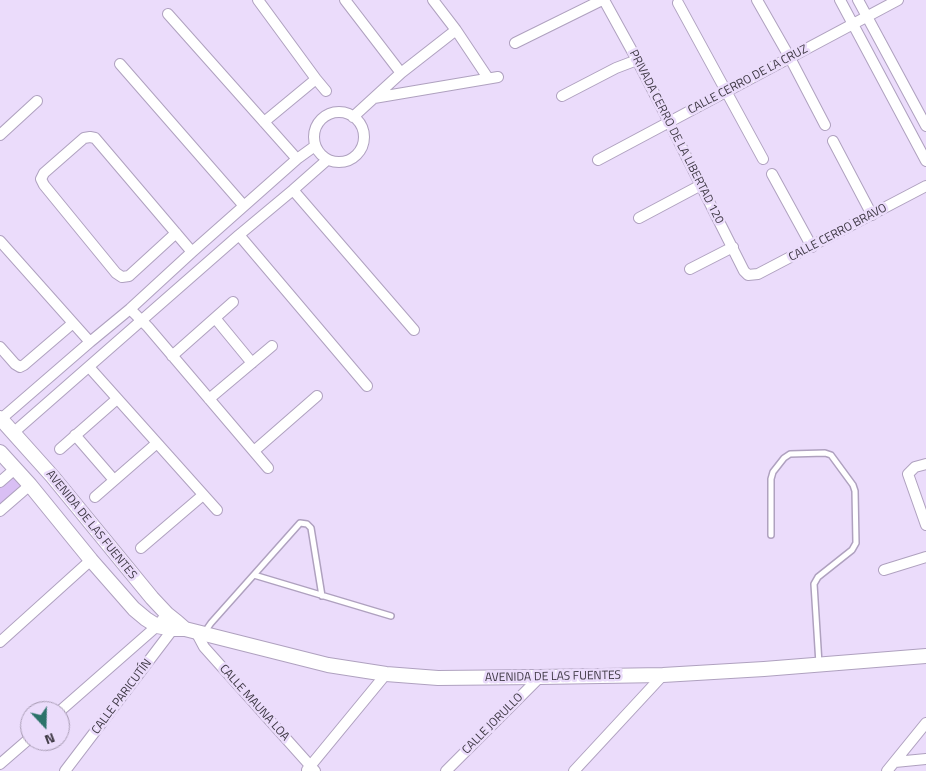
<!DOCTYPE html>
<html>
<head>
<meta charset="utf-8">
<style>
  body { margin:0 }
  #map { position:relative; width:926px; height:771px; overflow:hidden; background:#ebdcfb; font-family:"Titillium Web",sans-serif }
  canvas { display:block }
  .north { position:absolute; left:20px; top:701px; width:50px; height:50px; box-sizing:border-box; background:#ebdcfb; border:1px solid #a69ab2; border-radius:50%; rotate:159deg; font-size:14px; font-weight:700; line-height:20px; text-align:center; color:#3e3844 }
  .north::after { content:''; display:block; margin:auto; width:18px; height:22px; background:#2c736a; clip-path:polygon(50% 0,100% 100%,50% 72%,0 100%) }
</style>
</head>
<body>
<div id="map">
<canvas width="926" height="771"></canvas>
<div class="north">N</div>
</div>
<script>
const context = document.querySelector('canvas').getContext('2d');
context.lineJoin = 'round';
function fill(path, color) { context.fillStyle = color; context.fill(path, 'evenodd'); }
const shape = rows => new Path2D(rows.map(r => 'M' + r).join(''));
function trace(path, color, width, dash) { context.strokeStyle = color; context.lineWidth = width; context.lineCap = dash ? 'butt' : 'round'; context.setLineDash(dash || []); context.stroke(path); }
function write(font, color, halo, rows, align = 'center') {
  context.font = font + ' "Titillium Web",sans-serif'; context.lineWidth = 5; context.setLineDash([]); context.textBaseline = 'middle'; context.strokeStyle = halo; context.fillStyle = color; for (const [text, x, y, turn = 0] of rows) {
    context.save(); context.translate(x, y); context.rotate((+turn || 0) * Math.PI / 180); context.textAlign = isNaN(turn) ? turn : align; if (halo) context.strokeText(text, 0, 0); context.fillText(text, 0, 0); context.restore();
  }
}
const green = shape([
  [13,475,23,487,0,508,0,486]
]);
const lane = shape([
  [771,535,771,479,773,472,784,458,790,454,825,453,831,455,853,485,855,491,856,543,852,550,818,577,814,584,819,664],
  [254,575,391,616],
  [204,633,211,623,300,523,307,524,311,528,322,596]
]);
const street = shape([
  [258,0,316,79,326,91],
  [345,0,401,73],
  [433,0,456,30,488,78],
  [604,0,637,60,669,122,744,271,748,275,758,274,926,186],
  [757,0,790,58,825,125],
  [840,0,926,161],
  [858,0,926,126],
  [678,3,763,159],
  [168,14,297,159],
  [515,43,602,0],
  [120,64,244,206],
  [562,96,616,68,637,60],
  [374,98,498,77],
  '314 137a25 25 0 1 1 50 0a25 25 0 1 1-50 0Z',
  [353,117,401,73,456,30],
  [264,122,316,79],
  [0,135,37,101],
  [833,141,872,215],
  [598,160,898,0],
  [772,174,812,247],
  [293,190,414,330],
  [639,218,701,185],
  [176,233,129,276,122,277,116,273,44,185,41,179,44,173,84,138,90,137,95,138,192,252],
  [239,235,367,386],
  [0,241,90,342],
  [690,269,733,247],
  [130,309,148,327,268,468],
  [215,318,252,363],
  [0,347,15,364,20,367,24,365,73,323],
  [172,356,233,302],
  [89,367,217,510],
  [209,399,272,346],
  [1,419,90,342,130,309,192,252,297,159,315,146],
  [13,433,239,235,293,190,327,160],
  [75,435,114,480],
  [60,449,117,399],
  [254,451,317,396],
  [926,464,915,467,908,474,926,525],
  [0,482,16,468],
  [95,497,157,443],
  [0,511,30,485],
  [141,548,203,495],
  [884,570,926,557],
  [196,632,204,647,315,771],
  [0,642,91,560],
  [60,711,157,626,167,614],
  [895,762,926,759],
  [0,764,30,738],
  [307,770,386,674],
  [65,771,176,625],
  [446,771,540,677],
  [574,771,663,675],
  [887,771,926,723]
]);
const secondary = shape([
  [0,418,52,476,152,598,167,614,177,622,185,629],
  [0,452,30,485,91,560,134,609,146,619,157,626,173,629,185,629,328,665,386,674,438,678,540,677,663,675,764,669,926,656]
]);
const streetNames = [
  ["CALLE CERRO DE LA CRUZ",748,80,-28],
  ["PRIVADA CERRO DE LA LIBERTAD 120",676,137,63],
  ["CALLE CERRO BRAVO",838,233,-28],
  ["AVENIDA DE LAS FUENTES",91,525,51],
  ["AVENIDA DE LAS FUENTES",553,677,-1],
  ["CALLE PARICUTÍN",122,697,-53],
  ["CALLE MAUNA LOA",254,703,48],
  ["CALLE JORULLO",493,724,-45]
];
fill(green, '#d9bff4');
trace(lane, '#afa1bf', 8);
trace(street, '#afa1bf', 12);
trace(secondary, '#afa1bf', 16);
trace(lane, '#fff', 5);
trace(street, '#fff', 10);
trace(secondary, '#fff', 14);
write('12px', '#3e3844', '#ebdcfb', streetNames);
</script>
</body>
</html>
